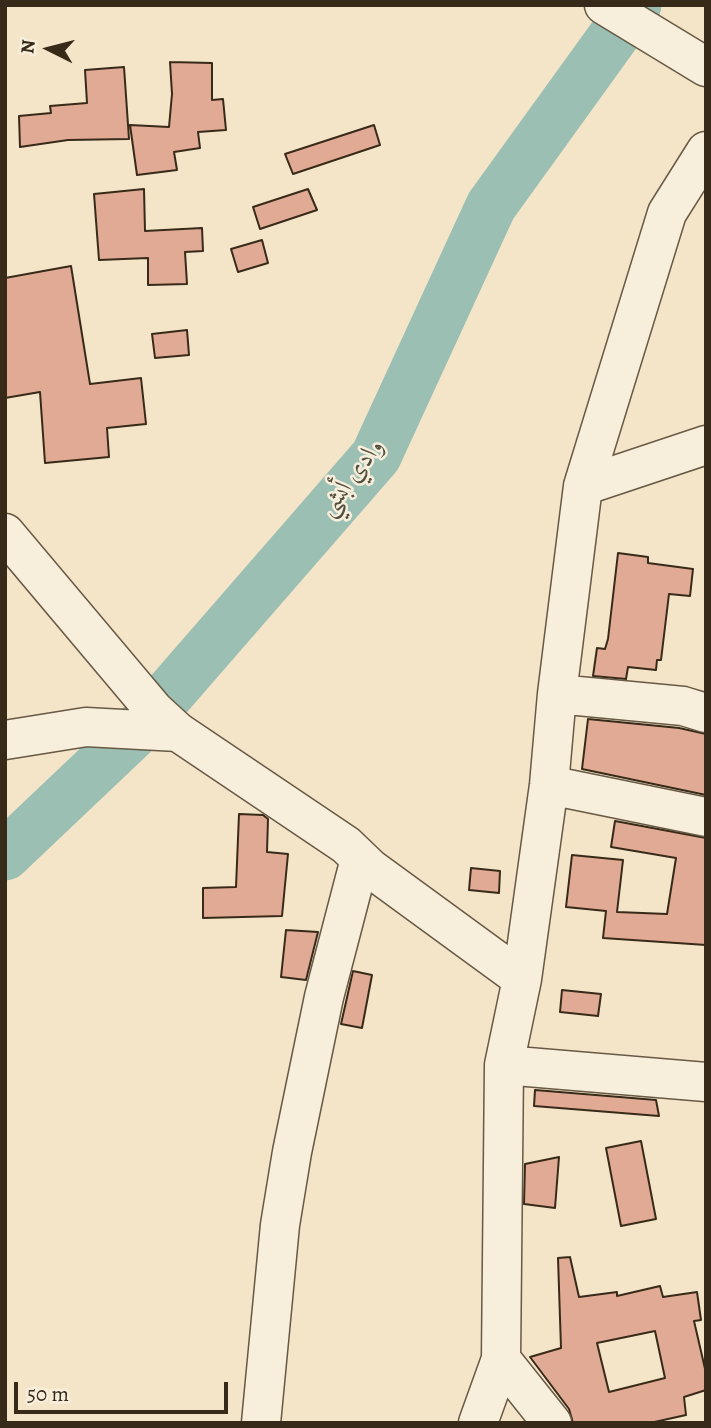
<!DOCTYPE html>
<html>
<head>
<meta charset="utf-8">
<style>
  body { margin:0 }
  #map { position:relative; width:711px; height:1428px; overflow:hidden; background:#f4e5c9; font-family:Alegreya,serif }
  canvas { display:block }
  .frame { position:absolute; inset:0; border:7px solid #382a18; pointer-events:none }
  .north { position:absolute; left:14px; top:14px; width:70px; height:70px; -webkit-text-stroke:5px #f8eedc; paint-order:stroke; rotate:276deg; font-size:19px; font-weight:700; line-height:28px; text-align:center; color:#382a18 }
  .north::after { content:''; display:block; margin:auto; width:24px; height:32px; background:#382a18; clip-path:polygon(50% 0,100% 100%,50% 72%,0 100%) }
  .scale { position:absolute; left:14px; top:1382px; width:214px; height:32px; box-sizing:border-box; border:4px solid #382a18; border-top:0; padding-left:9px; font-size:21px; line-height:24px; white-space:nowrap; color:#382a18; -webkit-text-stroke:5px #f8eedc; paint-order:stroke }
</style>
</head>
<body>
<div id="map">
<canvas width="711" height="1428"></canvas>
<div class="frame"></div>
<div class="north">N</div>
<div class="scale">50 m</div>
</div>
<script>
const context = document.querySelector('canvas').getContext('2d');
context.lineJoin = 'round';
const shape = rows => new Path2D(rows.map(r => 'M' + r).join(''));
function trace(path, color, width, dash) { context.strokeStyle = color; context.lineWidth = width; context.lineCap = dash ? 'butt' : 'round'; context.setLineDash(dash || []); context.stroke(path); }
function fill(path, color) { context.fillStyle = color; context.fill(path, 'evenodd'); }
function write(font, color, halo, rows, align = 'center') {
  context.font = font + ' Alegreya,Amiri,serif'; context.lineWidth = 5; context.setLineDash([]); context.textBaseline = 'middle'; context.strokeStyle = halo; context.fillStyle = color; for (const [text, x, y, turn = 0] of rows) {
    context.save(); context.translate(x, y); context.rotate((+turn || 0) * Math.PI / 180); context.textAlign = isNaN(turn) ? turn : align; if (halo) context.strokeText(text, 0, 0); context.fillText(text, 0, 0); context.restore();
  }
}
const river = shape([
  [5,855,142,725,376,456,491,206,636,5]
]);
const building = shape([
  [170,62,212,63,212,100,223,99,226,130,198,132,200,148,174,152,177,170,137,175,130,125,169,127,172,94,170,62],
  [124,67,129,139,68,140,20,147,19,116,51,113,50,106,87,103,85,70,124,67],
  [374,125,380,145,293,174,285,154,374,125],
  [144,189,145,231,202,228,203,251,185,252,187,284,148,285,148,258,99,260,94,194,144,189],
  [308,189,317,210,260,229,253,207,308,189],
  [262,240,268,263,238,272,231,249,262,240],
  [71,266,90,384,141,378,146,424,107,428,109,457,45,463,40,392,5,398,5,278,71,266],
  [187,330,189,355,155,358,152,334,187,330],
  [618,553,648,557,648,563,693,569,690,596,669,594,661,660,657,660,656,670,628,667,626,679,593,676,597,648,605,649,608,639,618,553],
  [588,719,679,728,706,734,706,795,582,769,588,719],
  [239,814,263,815,268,819,267,852,288,854,282,916,203,918,203,888,236,887,239,814],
  [615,821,706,838,706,945,603,938,606,911,566,907,572,855,623,860,617,912,667,914,676,858,611,847,615,821],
  [471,868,500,871,499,893,469,890,471,868],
  [286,930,318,932,306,980,281,977,286,930],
  [353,971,372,975,362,1028,341,1024,353,971],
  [562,990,601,994,598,1016,560,1012,562,990],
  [535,1090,656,1100,659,1116,534,1106,535,1090],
  [641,1141,656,1219,621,1226,606,1148,641,1141],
  [559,1157,555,1208,524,1204,525,1164,559,1157],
  [570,1257,579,1297,617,1292,617,1296,660,1286,663,1297,697,1292,701,1320,694,1321,706,1373,706,1390,684,1397,686,1415,650,1423,573,1423,569,1409,530,1357,561,1348,558,1258,570,1257],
  [655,1331,665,1378,609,1392,597,1343,655,1331]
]);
const minor = shape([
  [604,5,706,67],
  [583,486,706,445],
  [5,533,154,710,178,732,346,845,370,868,522,979],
  [557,694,683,706,706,713],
  [5,740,86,727,178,732],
  [549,785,706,817],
  [504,1065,706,1082],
  [501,1359,552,1423],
  [261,1423,280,1225,292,1152,324,997,360,859],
  [478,1423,501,1359,504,1065,522,979,549,785,557,694,583,486,667,213,706,151]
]);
const waterNames = [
  ["وادي أبشي",352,478,-53]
];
trace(river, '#9cbfb4', 51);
fill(building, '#e1aa94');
trace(building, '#382a18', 2);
trace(minor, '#675944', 41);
trace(minor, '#f8eedc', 38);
write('italic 26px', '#514f3f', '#f8eedc', waterNames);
</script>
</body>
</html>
